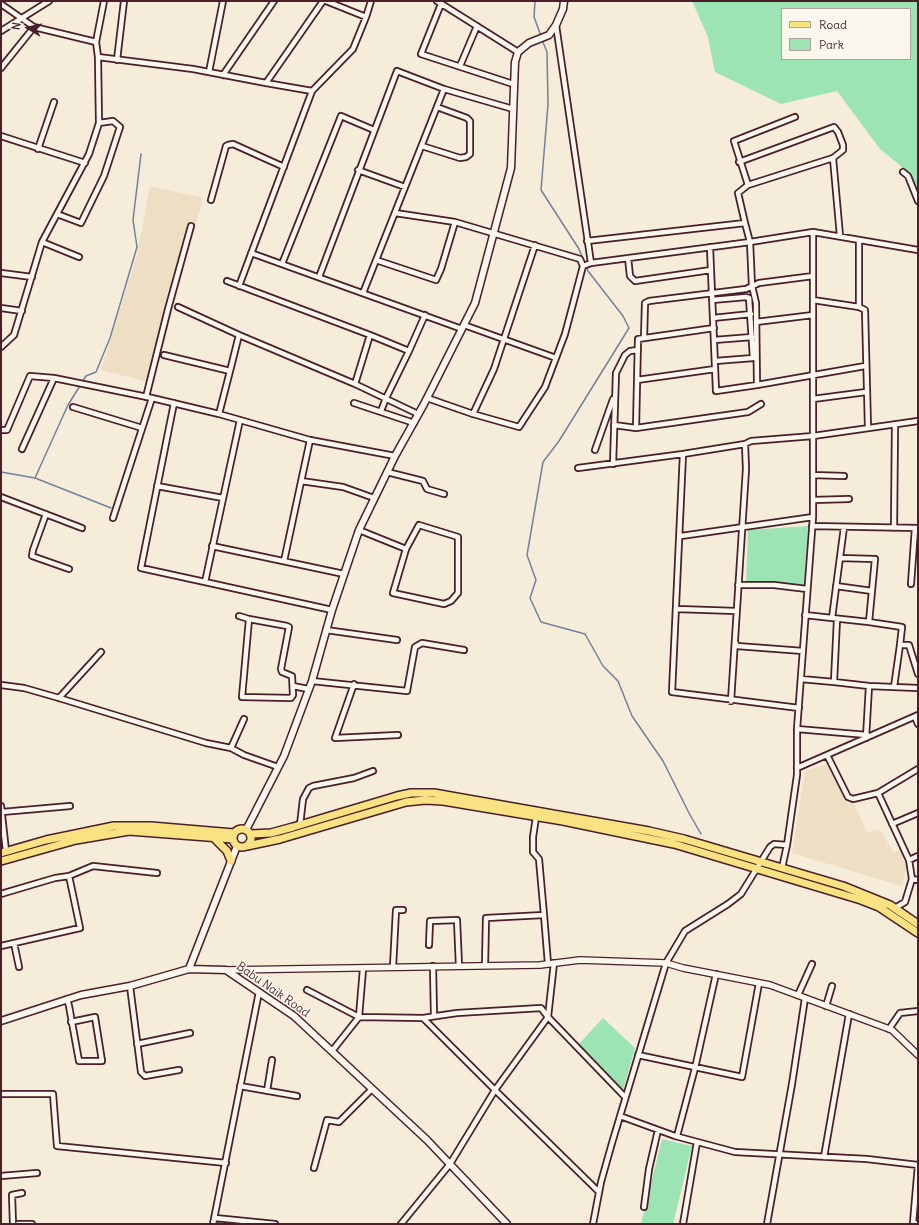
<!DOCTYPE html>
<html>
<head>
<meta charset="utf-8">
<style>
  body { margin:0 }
  #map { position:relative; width:919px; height:1225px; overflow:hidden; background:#f5ecda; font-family:Delius,sans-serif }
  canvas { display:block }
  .frame { position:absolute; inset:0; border:2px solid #4a1f2b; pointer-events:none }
  .legend { position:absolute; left:781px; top:8px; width:130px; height:52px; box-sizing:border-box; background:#fbf7ec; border:1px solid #b4a19f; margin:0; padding:5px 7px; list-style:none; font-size:12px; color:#4a1f2b }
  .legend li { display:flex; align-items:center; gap:8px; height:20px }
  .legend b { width:20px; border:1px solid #b4a19f }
  .north { position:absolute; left:8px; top:8px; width:40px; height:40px; -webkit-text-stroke:3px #fbf7ec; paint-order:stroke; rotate:279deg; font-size:11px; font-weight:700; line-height:16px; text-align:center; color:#4a1f2b }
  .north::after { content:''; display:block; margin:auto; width:14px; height:18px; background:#4a1f2b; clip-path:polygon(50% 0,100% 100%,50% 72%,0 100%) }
</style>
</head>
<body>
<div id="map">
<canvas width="919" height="1225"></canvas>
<div class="frame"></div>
<ul class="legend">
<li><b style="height:5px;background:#f8e281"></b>Road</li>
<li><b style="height:11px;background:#9ce4b3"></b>Park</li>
</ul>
<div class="north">N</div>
</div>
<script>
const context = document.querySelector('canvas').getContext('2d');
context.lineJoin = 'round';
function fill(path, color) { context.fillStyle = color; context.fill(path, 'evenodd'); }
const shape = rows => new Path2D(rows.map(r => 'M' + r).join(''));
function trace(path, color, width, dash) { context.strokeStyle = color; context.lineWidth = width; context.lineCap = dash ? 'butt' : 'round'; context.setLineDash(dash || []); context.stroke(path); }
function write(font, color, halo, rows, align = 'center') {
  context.font = font + ' Delius,sans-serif'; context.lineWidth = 3; context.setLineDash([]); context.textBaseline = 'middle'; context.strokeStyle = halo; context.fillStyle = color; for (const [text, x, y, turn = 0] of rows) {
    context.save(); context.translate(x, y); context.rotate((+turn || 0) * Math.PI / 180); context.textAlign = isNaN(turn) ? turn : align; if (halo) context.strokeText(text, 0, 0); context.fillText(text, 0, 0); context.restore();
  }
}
const built = shape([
  [150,186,203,198,153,383,101,370,137,255],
  [827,764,847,802,854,804,867,832,880,829,893,852,901,850,906,869,902,886,792,853,805,771]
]);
const green = shape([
  [692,1,918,1,918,190,908,172,880,149,837,91,781,104,715,72,708,37],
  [782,9,910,9,910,59,782,59],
  [808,526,804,586,746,583,748,530],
  [603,1018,635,1048,623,1090,577,1046],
  [662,1139,692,1146,673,1224,641,1224]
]);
const stream = shape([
  [535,1,534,17,541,36],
  [542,40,547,52,548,104,541,190,579,249,588,271,623,316,629,328,559,441,543,462,527,555,536,580,530,598,541,622,585,634,603,666,618,681,632,716,663,761,689,813,701,834],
  [1,472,35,478,111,508],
  [35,478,68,405,86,376,96,372,110,338,137,247,133,220,141,154]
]);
const minor = shape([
  [437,1,518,52],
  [1,4,34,27,96,42],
  [441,4,421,54,513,84],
  [366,17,371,1],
  [1,31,49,1],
  [98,57,193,69,266,83,323,1],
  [117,60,124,1],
  [460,66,477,26],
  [1,68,34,27],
  [209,72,223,1],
  [223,75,274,1],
  [266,83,312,91],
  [1,136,85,163],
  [422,146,460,158,466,157,470,154,470,121,467,118,437,107],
  [38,149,54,102],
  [833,158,840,236],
  [739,162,834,127,838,132,843,145,843,150,833,158,748,185,738,193,745,223],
  [358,170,405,187],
  [903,172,908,176,918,201],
  [748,185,734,141,795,117],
  [211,200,226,146,228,145,233,144,284,167],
  [395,213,455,222,580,259,583,266,591,263,556,25],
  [57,214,81,223,104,176,120,127,113,121,99,123],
  [587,241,745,223,750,242,591,263],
  [42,242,79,257],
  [710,247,716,391,757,385,756,303,752,286,750,242,813,232,918,250],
  [251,253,462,329],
  [628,258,630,276,635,281,711,270],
  [376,260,436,280,441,269,455,222],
  [282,264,341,116,374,130],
  [1,273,32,277],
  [319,277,397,71,444,89],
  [227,281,370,335,355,384],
  [239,286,312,91,353,49,366,17,326,1],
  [363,293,444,89,513,109],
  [712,300,746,297,749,298,753,358,715,361],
  [813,300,859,307,859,240],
  [178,307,239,335,355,384,418,414],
  [859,307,865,310,868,428],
  [1,308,22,311],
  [713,318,751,314],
  [756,322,813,315],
  [464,325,556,358],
  [370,335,409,351,386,398,381,411],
  [644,338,645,303,649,301,746,289,759,283,813,276],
  [714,340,752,337],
  [1,347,14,335,42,242,89,154,99,123,98,57,96,42,104,1],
  [409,351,425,315],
  [164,355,230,371,239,335],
  [637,380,715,369],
  [757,385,865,366],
  [146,397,168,309,191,226],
  [427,398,473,414,519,427,545,387,565,334,583,266],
  [813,399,866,392],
  [174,403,141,568,205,582],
  [354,403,414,423],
  [73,407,142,428],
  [219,414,310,440,284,561],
  [473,414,494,369,535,245],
  [240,420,205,582,332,610],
  [614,425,636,428,748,412,761,404],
  [636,428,638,339,714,328],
  [1,430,7,430,30,376,54,378,152,398],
  [310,440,395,456],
  [22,449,54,378],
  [595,450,613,399],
  [683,454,745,444,751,441,813,436,918,421],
  [613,464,616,373,625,355,630,351,638,350],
  [578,468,683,454,672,692,799,708],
  [387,472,423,481,427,489,444,494],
  [813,475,844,476],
  [301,481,343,487,374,498],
  [157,486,223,498],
  [1,497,82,528],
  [813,500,849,499],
  [46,514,33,550,32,556,69,569],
  [113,518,152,398,219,414,230,371],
  [419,525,458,537,458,593,451,601,444,604,393,593,406,549,419,525],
  [812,526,918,528],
  [894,528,895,425],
  [359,530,406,549],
  [681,536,813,517],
  [212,546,344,574],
  [911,584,915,528],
  [738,585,774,585,807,589],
  [836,586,872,591],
  [677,609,736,611],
  [805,615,832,618,844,527],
  [239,616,249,619,287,626,289,627,281,669,282,672,292,676,293,695,291,698,242,697,249,619],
  [832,618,869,622,875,559,840,558],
  [869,622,902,627,900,645],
  [326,630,397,640],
  [735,642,737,646,803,651],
  [801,679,834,682,837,619],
  [312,681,407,691,415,647,422,643,464,650],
  [834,682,869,686,866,738],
  [354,684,335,738,398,735],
  [1,685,24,688,59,698,206,743,231,748,244,755,278,767],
  [293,686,308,689],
  [869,686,918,688],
  [894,687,900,645,909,645,918,674],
  [59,698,101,652],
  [731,701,746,469,745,444],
  [915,717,918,724],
  [797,729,867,735],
  [231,748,244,719],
  [827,755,848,797,853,799,878,793,909,860,918,856],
  [797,768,918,715],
  [878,793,918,769],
  [1,806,6,851],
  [2,812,70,806],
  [536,817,533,837,533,852,539,859,544,915],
  [892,824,918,813],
  [300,825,303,799,309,788,313,786,354,778,373,771],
  [909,860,912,879],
  [782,868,787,845,797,775,797,729,813,517,813,232],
  [69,876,93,866,157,873],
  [1,894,55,878,69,876,80,928,1,946],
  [895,908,905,902,912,879,918,880],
  [14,943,19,967],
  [429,945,430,921,457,920,459,966],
  [485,965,486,918,544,915,548,964],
  [433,966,434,1016],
  [393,967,396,910,403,910],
  [130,986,141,1072,145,1076,179,1070],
  [307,990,359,1017,423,1018,495,1090,548,1017,625,1097],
  [798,995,812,964],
  [67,999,69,1006,79,1061,102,1061,95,1017,71,1022],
  [826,1006,832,986],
  [548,1017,554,963],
  [423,1018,457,1013,541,1008,548,1017],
  [889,1029,900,1013,918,1011],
  [137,1044,190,1033],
  [332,1051,359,1017,363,969],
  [638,1055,742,1077,759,983],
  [240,1086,297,1096],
  [267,1091,272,1060],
  [1,1094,53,1094,57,1146,226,1163],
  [620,1116,675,1136,735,1152,867,1159,918,1165],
  [677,1136,695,1068,716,974],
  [824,1157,849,1014],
  [918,1165,913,1223,918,1224],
  [314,1168,327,1120,339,1122,372,1089],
  [1,1176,37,1173],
  [644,1207,649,1169,658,1130],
  [215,1218,275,1224],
  [13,1224,12,1195,22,1193],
  [18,1224,32,1224],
  [213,1224,259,992],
  [401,1224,450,1164,495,1090,599,1192],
  [593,1224,601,1182,612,1143,666,963,685,931,728,904,741,894,770,847,774,844,787,845],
  [683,1224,697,1142],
  [767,1224,792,1084,805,998]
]);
const tertiary = shape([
  [226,970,540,965,580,960,666,963,683,968,770,985,892,1030,918,1055]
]);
const secondary = shape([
  [246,830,284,756,312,681,332,610,359,530,395,456,424,404,475,303,511,168,515,62,518,52,529,43,549,35,556,25,563,9,564,1],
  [189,969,237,846],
  [1,1021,81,995,130,986,189,969,226,970,294,1016,427,1140,507,1224]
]);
const primary = shape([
  '233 838a9 9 0 1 1 18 0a9 9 0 1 1-18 0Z',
  [251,834,271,833,293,827,397,796,411,793,434,793,649,831,684,839,843,886,890,905,918,924],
  [215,839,227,851,231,861],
  [247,846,280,839,406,802,425,800,443,801,563,821,674,844,861,900,879,907,918,933],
  [1,853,46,840,114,826,151,826,234,833],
  [1,861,76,840,129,831,233,839]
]);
const streetNames = [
  ["Babu Naik Road",273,990,35]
];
fill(built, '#eedfc4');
fill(green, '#9ce4b3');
trace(stream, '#73819e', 1.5);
trace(minor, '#4a1f2b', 8);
trace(tertiary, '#4a1f2b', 8);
trace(secondary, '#4a1f2b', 9);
trace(primary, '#4a1f2b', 10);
trace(minor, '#fbf7ec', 4.5);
trace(tertiary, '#fbf7ec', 5.5);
trace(secondary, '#fbf7ec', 6);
trace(primary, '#f8e281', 7);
write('12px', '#4a1f2b', '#fbf7ec', streetNames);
</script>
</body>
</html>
